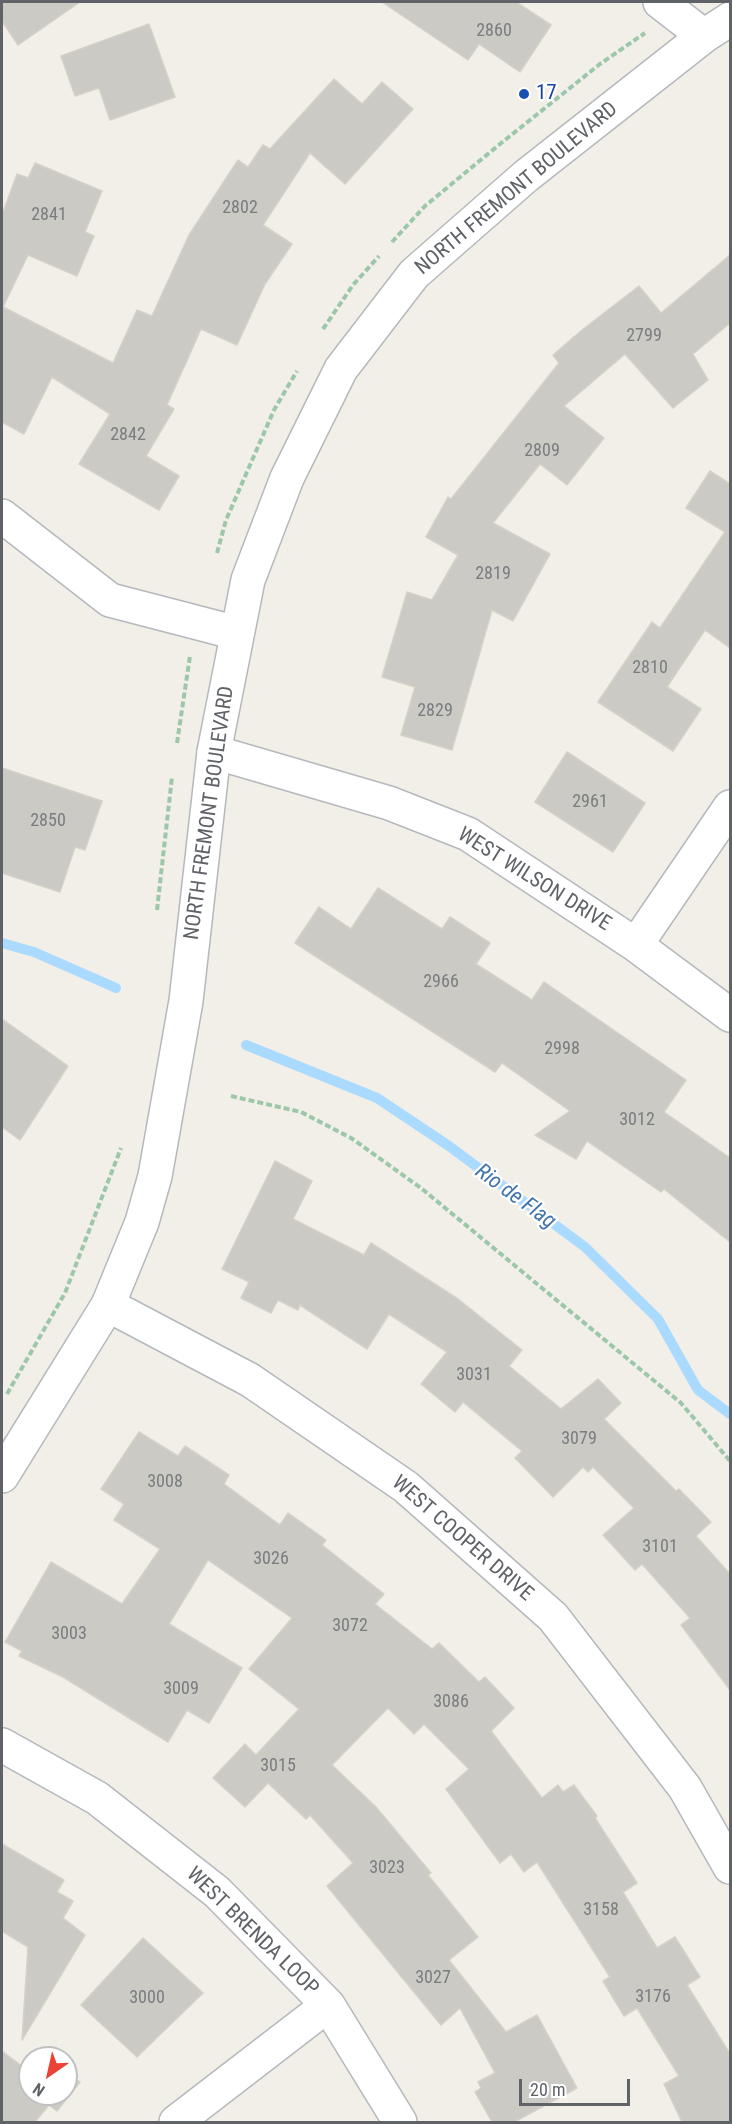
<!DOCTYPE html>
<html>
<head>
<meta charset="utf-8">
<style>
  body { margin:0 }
  #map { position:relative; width:732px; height:2124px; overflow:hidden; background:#f1efe8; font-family:"Roboto Condensed",sans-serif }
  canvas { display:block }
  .frame { position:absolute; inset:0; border:3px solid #5f6368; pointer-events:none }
  .north { position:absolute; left:18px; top:2046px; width:60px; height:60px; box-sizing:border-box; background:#fff; border:2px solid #bfc1c3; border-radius:50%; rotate:214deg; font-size:16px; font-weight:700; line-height:24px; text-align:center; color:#5f6368 }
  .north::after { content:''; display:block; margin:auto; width:21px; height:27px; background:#ea4335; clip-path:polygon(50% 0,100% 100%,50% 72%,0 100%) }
  .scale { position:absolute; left:519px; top:2079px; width:111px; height:27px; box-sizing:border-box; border:3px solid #5f6368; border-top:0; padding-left:8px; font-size:18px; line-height:21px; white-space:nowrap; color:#5f6368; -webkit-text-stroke:4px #fff; paint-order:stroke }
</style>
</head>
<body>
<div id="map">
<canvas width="732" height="2124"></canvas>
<div class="frame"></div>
<div class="north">N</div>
<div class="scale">20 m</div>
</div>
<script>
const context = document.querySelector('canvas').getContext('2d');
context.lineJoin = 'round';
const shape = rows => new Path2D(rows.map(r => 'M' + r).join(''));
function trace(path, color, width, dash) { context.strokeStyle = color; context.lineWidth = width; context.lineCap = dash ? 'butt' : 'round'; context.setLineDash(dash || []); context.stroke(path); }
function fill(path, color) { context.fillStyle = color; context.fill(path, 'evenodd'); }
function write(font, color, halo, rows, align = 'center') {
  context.font = font + ' "Roboto Condensed",sans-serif'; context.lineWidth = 4.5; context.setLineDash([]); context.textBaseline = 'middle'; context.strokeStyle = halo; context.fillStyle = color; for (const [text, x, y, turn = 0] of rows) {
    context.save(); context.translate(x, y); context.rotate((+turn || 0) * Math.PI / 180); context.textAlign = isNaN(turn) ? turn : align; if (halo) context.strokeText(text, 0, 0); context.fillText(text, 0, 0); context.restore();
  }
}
const stream = shape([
  [2,943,34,952,116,988],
  [246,1045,377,1098,449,1146,585,1247,658,1319,698,1390,730,1414]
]);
const building = shape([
  [2,2,80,2,18,45,2,21,2,2],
  [382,2,516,2,551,25,520,72,479,44,468,60,382,2],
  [149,24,175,97,110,120,99,88,75,96,61,56,149,24],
  [334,79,362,104,382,82,413,109,345,184,310,153,263,225,292,244,265,284,237,345,201,329,167,405,174,409,146,456,179,476,159,510,79,464,110,414,52,377,24,434,2,422,2,215,17,174,28,178,35,163,102,191,85,232,94,236,77,276,28,255,3,307,113,363,137,310,152,316,189,235,238,160,248,167,263,145,270,149,334,79],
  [730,255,730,323,693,354,708,380,673,408,625,354,564,406,604,438,567,485,540,464,493,523,550,554,513,621,492,610,452,750,401,735,415,687,382,677,407,592,432,600,458,555,426,537,448,497,451,499,559,363,553,355,582,330,639,286,661,313,730,255],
  [710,471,730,484,730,648,705,630,667,687,701,709,673,751,598,702,652,622,660,628,725,532,686,508,710,471],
  [567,752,645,803,613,852,535,802,567,752],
  [2,768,102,801,85,850,75,847,60,892,2,873,2,768],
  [378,888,442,929,450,917,490,943,476,964,532,1000,544,982,686,1080,664,1112,730,1158,730,1242,664,1189,661,1192,587,1141,576,1159,535,1135,570,1111,502,1063,495,1072,295,943,319,907,351,929,378,888],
  [2,1019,68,1066,20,1140,2,1127,2,1019],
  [275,1161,312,1181,293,1219,364,1255,371,1243,458,1299,522,1350,509,1366,561,1409,598,1379,621,1403,604,1419,676,1491,679,1489,711,1522,696,1536,730,1574,730,1690,681,1625,690,1618,642,1564,635,1570,603,1535,634,1508,593,1467,588,1472,583,1467,553,1497,515,1458,522,1451,463,1402,455,1412,421,1384,447,1352,389,1314,367,1349,300,1305,298,1310,278,1300,271,1313,241,1298,249,1282,222,1269,275,1161],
  [139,1432,178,1456,185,1446,229,1475,224,1484,280,1525,288,1513,326,1540,322,1545,384,1594,375,1604,432,1649,439,1643,479,1682,485,1677,514,1708,491,1731,542,1798,558,1785,563,1792,574,1785,597,1816,595,1818,637,1883,623,1892,657,1948,675,1937,700,1977,687,1985,730,2054,730,2122,682,2122,664,2084,679,2076,637,2008,624,2016,603,1981,610,1977,537,1862,524,1872,511,1854,500,1863,446,1789,469,1769,424,1724,414,1734,388,1708,332,1765,376,1807,431,1873,428,1875,478,1937,449,1960,506,2032,537,2015,577,2088,514,2122,492,2122,475,2092,481,2088,478,2082,495,2073,460,2008,441,2025,327,1886,353,1863,310,1815,306,1819,268,1783,245,1807,213,1778,245,1744,256,1755,299,1709,249,1669,292,1618,208,1560,169,1624,242,1668,209,1723,187,1710,168,1742,63,1677,19,1656,22,1651,5,1642,51,1562,122,1604,160,1549,114,1520,124,1504,101,1489,139,1432],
  [2,1844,64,1880,57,1892,73,1901,63,1918,85,1935,22,2040,28,1947,2,1931,2,1844],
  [143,1938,203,1993,137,2057,81,2005,143,1938],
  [2,2051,23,2067,30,2059,30,2094,66,2094,66,2075,80,2082,57,2111,49,2105,35,2122,2,2122,2,2051]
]);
const path = shape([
  [392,242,425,206,500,144,600,64,645,33],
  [323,329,353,285,379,256],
  [217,553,226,520,274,410,297,371],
  [177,743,190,656],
  [157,910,172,777],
  [231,1096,301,1112,351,1138,421,1188,681,1403,730,1461],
  [7,1394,65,1293,121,1148]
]);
const minor = shape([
  [660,2,704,36],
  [2,516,110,600,237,633],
  [214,752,389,803,468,834,636,945,730,1015],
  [636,945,730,807],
  [108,1305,250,1380,406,1487,553,1617,685,1788,730,1867],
  [2,1745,97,1798,217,1892,328,2005,400,2122],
  [176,2122,328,2005]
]);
const tertiary = shape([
  [2,1476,108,1305,142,1222,155,1176,186,1001,214,752,248,580,287,478,341,369,414,274,526,176,704,36,730,19]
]);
const markers = [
  [524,94,6,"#1a4fb4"]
];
const numberNames = [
  ["2860",494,31],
  ["2802",240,208],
  ["2841",49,215],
  ["2799",644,336],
  ["2842",128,435],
  ["2809",542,451],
  ["2819",493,574],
  ["2810",650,668],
  ["2829",435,711],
  ["2961",590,802],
  ["2850",48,821],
  ["2966",441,982],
  ["2998",562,1049],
  ["3012",637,1120],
  ["3031",474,1375],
  ["3079",579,1439],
  ["3008",165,1482],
  ["3101",660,1547],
  ["3026",271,1559],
  ["3072",350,1626],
  ["3003",69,1634],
  ["3009",181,1689],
  ["3086",451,1702],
  ["3015",278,1766],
  ["3023",387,1868],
  ["3158",601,1910],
  ["3027",433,1978],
  ["3176",653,1997],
  ["3000",147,1998]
];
const transitNames = [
  ["17",536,94]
];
const streetNames = [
  ["NORTH FREMONT BOULEVARD",517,189,-40],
  ["NORTH FREMONT BOULEVARD",210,813,-82],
  ["WEST WILSON DRIVE",534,880,32],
  ["WEST COOPER DRIVE",462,1539,41],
  ["WEST BRENDA LOOP",252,1932,44]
];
const waterNames = [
  ["Rio de Flag",515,1197,36]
];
trace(stream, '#aadaff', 10);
fill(building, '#cccac5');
trace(building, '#d6d1c6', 1.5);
trace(minor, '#b5b8bc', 36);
trace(tertiary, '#b5b8bc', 36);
trace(path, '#9cc7a9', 4, [6, 3]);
trace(minor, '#fff', 33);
trace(tertiary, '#fff', 33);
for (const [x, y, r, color] of markers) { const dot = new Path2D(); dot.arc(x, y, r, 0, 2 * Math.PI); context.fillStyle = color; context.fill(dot); trace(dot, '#fff', 2); }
write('18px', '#7a7d7f', null, numberNames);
write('21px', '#164399', '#fff', transitNames, 'left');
write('21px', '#5f6368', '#fff', streetNames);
write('italic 22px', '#4174aa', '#fff', waterNames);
</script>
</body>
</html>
